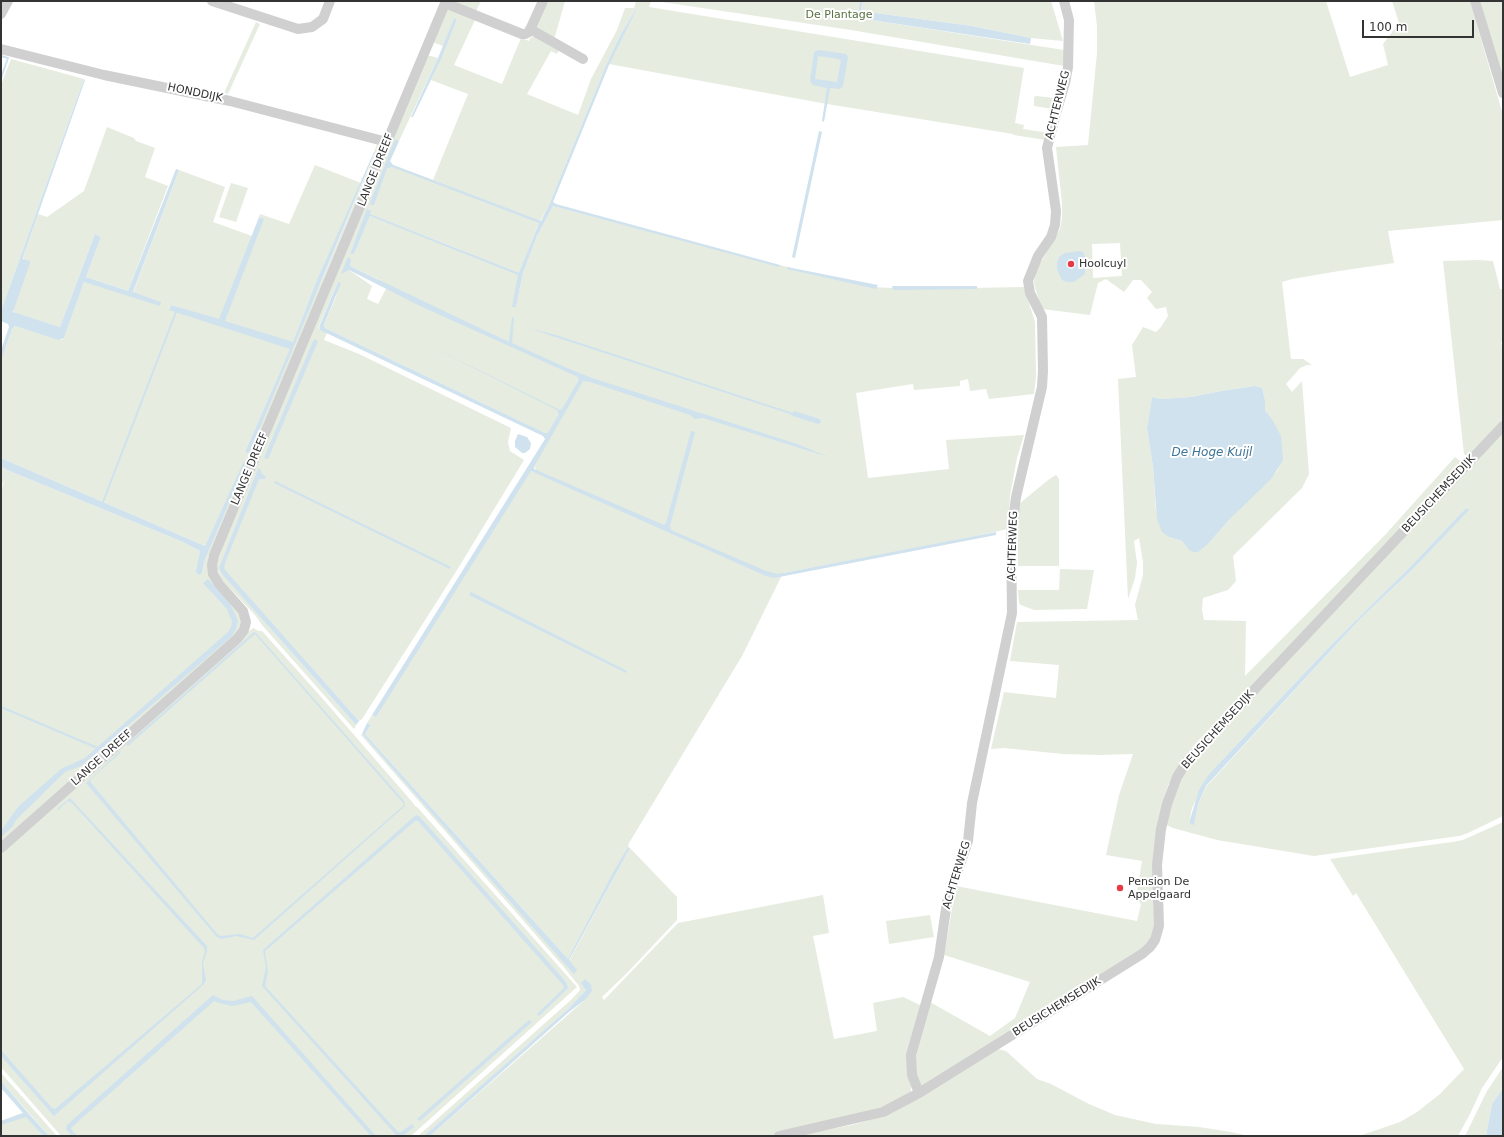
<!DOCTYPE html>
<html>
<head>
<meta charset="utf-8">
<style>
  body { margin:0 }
  #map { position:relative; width:1504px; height:1137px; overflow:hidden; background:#fff; font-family:"DejaVu Sans",sans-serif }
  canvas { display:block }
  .frame { position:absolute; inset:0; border:2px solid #333; pointer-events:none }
  .scale { position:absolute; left:1362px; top:20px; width:112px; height:18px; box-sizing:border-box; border:2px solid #333; border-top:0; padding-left:5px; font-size:12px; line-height:14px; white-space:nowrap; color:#333; -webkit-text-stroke:3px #fff; paint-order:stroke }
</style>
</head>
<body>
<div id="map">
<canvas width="1504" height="1137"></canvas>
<div class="frame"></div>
<div class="scale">100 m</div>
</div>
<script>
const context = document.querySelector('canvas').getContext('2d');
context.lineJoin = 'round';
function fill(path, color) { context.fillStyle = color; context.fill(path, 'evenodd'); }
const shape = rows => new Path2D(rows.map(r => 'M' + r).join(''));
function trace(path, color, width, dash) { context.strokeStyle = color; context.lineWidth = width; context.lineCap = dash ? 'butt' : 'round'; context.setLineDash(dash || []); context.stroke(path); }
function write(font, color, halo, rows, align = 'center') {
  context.font = font + ' "DejaVu Sans",sans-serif'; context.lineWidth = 4; context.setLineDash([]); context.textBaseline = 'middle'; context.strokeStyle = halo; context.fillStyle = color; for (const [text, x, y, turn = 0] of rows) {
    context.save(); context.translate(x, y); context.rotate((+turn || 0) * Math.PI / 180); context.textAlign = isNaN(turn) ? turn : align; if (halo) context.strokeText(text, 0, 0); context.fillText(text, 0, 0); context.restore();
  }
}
const green = shape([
  [450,1,481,1,475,13,475,20,454,65,502,84,521,38,529,41,531,37,532,38,534,36,559,50,557,54,551,51,527,94,578,115,591,79,617,30,625,8,634,8,636,1,651,1,649,7,1024,68,1015,123,1024,125,1023,129,1049,133,1045,140,1014,135,1013,134,827,104,609,64,637,9,636,9,621,34,607,63,549,205,537,227,519,275,516,307,523,273,537,236,553,206,779,266,780,265,832,279,871,287,916,289,1024,287,1035,322,1036,376,1034,394,989,399,986,389,970,391,968,379,960,381,960,386,914,390,913,384,856,393,868,478,949,469,946,440,1024,435,1017,458,1010,496,1008,529,952,541,783,573,742,656,629,843,628,847,568,959,365,734,371,725,367,723,372,715,376,717,465,569,529,473,531,471,536,473,535,465,549,435,325,328,324,325,336,297,338,282,318,328,327,333,324,340,359,354,511,428,508,442,510,451,524,460,457,570,362,719,359,721,272,624,235,585,269,627,356,725,354,729,262,625,255,615,222,580,216,567,216,556,427,55,438,58,399,141,390,161,391,164,433,180,468,94,431,80,457,19,454,18,443,46,432,42],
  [368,209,371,210,369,214,477,256,370,216,354,254,350,254],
  [348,257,350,266,376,278,388,285,378,304,367,299,372,286,349,270],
  [546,1,565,1,554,40,534,28],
  [655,1,860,1,858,14,865,19,1064,50,1064,66,851,30],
  [863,1,1051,1,1063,41,1031,38,972,26,868,12,861,9],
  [1094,1,1326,1,1350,77,1388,65,1383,44,1399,23,1392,1,1470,1,1503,115,1503,220,1388,231,1394,263,1339,271,1292,279,1282,282,1291,359,1303,359,1312,365,1307,365,1300,368,1286,384,1292,392,1302,381,1309,474,1302,488,1233,556,1236,581,1228,590,1203,598,1202,610,1204,620,1246,621,1245,676,1385,535,1455,457,1464,464,1320,613,1271,666,1195,744,1181,761,1168,785,1158,821,1155,930,1147,947,924,1087,919,1084,913,1068,913,1055,930,1002,990,1036,1015,1018,1030,982,944,955,956,886,1137,921,1141,904,1136,897,1142,861,1106,855,1119,795,1133,754,1098,755,1063,754,1004,748,991,749,1004,692,1056,698,1059,665,1010,661,1017,622,1138,620,1135,605,1143,575,1143,562,1139,538,1134,541,1137,563,1136,570,1135,578,1128,599,1118,379,1136,377,1132,345,1143,327,1156,332,1161,327,1168,316,1166,307,1156,309,1147,298,1152,292,1141,280,1133,280,1124,292,1106,279,1098,283,1090,315,1042,309,1035,288,1034,282,1036,273,1040,264,1060,229,1062,219,1062,203,1056,147,1088,145,1097,53,1097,26],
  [1120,243,1122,276,1093,278,1092,244],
  [1255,386,1262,388,1265,400,1265,410,1272,419,1281,445,1281,464,1277,471,1229,520,1209,543,1189,550,1182,541,1169,537,1156,511,1153,467,1147,430,1152,397,1161,399,1191,397,1221,391],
  [1480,1,1503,1,1503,79],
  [256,22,260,24,228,94,224,93],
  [11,59,84,79,1,311,1,85],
  [1036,96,1055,98,1053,109,1034,106,1034,97],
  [107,127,134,138,136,141,155,148,145,177,168,186,128,291,86,277,101,237,95,234,60,327,15,313,13,310,24,259,23,257,38,214,47,217,84,191],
  [378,142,383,144,250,464,209,554,208,559,242,614,243,628,1,844,1,491,5,479,1,488,1,466,7,470,183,542,200,551,198,563,202,573,204,562,245,460,205,546,1,458,1,361,12,329,15,326,61,340,64,338,84,282,161,302,133,293,179,170,225,187,213,222,252,236,219,320,171,305,169,309,290,348,292,343,224,321,263,219,259,217,260,214,289,224,315,165,361,183,316,282,296,334,321,282,375,153,374,152],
  [283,365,249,454,245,452],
  [231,183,248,188,236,222,219,217],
  [1479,260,1493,261,1500,289,1503,289,1503,341,1501,342,1503,351,1503,421,1469,458,1464,454,1443,261],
  [1503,431,1503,816,1468,833,1459,836,1314,856,1217,840,1173,828,1164,824,1176,780],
  [1466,508,1468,510,1414,568,1360,619,1206,787,1198,804,1194,824,1189,823,1192,808,1209,774,1331,645,1409,568],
  [1056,475,1059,479,1059,566,1018,566,1018,521,1019,504,1048,480],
  [1060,569,1094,570,1087,609,1034,610,1021,605,1019,603,1018,590,1059,590],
  [253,628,259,631,262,631,322,698,414,804,414,805,418,808,577,987,411,1136,61,1136,1,1067,1,845],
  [362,734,447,829,569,961,630,848,677,897,677,920,627,973,602,997,604,1000,678,923,823,895,829,933,813,936,834,1039,877,1031,873,1003,903,997,920,1005,911,1078,911,1090,909,1096,884,1108,769,1136,430,1136,586,999,586,990,568,1009,472,1094,424,1136,418,1136,572,999,580,990,579,986,563,966,361,735],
  [1503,822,1503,1057,1482,1088,1470,1114,1458,1136,1359,1136,1400,1122,1417,1112,1440,1094,1464,1069,1356,893,1353,896,1330,859,1452,842,1463,840],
  [930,915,934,937,889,944,886,921],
  [998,1049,1006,1051,1037,1079,1051,1084,1089,1104,1115,1115,1156,1124,1199,1127,1231,1132,1249,1136,795,1136,852,1125,870,1120,889,1113],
  [1503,1067,1503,1088,1492,1104,1486,1136,1465,1136,1487,1091],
  [1,1073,57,1136,49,1136,1,1081],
  [23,1113,43,1136,1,1136,1,1121]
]);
const water = shape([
  [860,1,863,1,861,9,868,12,972,26,1031,38,1030,44,865,19,858,14],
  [636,9,637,9,609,65,553,202,556,204,780,265,779,267,553,206,537,236,523,273,516,307,512,307,518,275,370,216,354,254,350,254,367,209,371,210,370,214,519,273,539,223,392,167,387,168,374,205,371,205,370,203,395,139,399,141,390,161,393,165,541,221,549,205,607,63,621,34],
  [454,18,457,19,441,59,413,117,411,117,438,58],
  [819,50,846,54,848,57,843,86,840,89,830,88,824,122,822,121,827,88,813,85,810,81,814,52],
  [818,56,833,58,841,60,837,82,815,79],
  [84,79,85,80,23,257,23,259,30,261,30,263,13,312,60,327,95,234,101,237,86,277,128,291,176,169,179,170,133,292,161,302,160,306,84,282,64,338,59,340,15,326,12,329,1,361,1,350,9,327,8,324,1,321,1,311],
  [819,131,822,132,795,258,792,257],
  [374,152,375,152,249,454,245,452,290,349,169,310,171,305,219,319,259,217,264,219,225,321,293,342,316,282],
  [1080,251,1083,252,1085,256,1085,274,1074,282,1067,282,1062,280,1057,269,1057,262,1060,256,1065,253],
  [348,257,351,259,350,266,509,342,512,317,514,318,512,343,567,368,592,378,797,444,829,457,703,418,695,419,690,415,590,382,583,381,535,465,534,469,664,525,666,523,691,431,695,432,670,526,671,530,766,571,778,574,996,532,996,535,774,578,766,576,531,471,376,717,372,715,545,439,543,436,320,330,319,327,338,282,341,283,324,325,325,328,545,433,548,433,559,414,557,410,424,343,560,410,562,409,579,380,578,377,420,306,349,270,341,274],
  [787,267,878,285,876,289,787,269],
  [892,286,977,286,977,289,893,290],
  [528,328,556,335,793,413,794,411,820,419,821,422,818,424,793,416,790,414],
  [314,339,318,341,268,459,264,458],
  [1255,386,1262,388,1265,400,1265,410,1272,419,1281,436,1283,459,1281,464,1271,479,1229,520,1209,543,1198,552,1193,552,1189,550,1182,541,1169,537,1162,532,1157,519,1153,467,1147,429,1152,397,1161,399,1191,397,1221,391],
  [518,434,527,437,531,443,530,449,525,453,522,453,515,447,515,441],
  [1,458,205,546,244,461,246,462,204,562,202,573,199,575,196,572,200,551,183,542,7,470,1,466],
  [258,469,260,469,262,474,266,477,265,479,259,479,227,558,224,567,225,570,359,721,356,725,223,575,219,568],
  [275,481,451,567,450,569,274,483],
  [1466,508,1469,510,1414,568,1360,619,1206,786,1198,804,1194,825,1189,823,1199,790,1209,774,1331,645,1409,568],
  [208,579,230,604,235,614,238,621,236,629,232,636,81,766,65,772,25,811,16,820,12,827,1,837,1,831,18,807,61,769,85,758,228,632,231,627,232,621,230,617,227,609,203,583],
  [471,592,627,671,626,673,469,595],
  [254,632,256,633,404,801,405,806,254,940,236,936,221,939,216,936,86,783,120,751,121,752,90,780,92,784,218,935,221,936,240,934,253,938,403,806,404,804,255,634,128,746,126,745],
  [367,723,371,725,365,734,568,959,614,871,628,847,630,848,569,960,577,970,574,974,362,734],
  [70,798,207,946,207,951,203,964,206,980,204,984,54,1116,1,1056,1,1050,52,1108,55,1109,202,984,202,962,205,951,204,948,73,804,68,801,58,810,57,809],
  [416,815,419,816,566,982,568,988,539,1016,537,1014,563,989,564,986,418,821,415,821,265,951,268,972,265,986,398,1132,401,1132,412,1124,414,1127,403,1136,397,1136,262,986,266,967,263,950],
  [585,979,591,985,592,991,586,999,569,1012,430,1136,426,1136,425,1135,568,1009,586,990,581,983],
  [213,995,223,1000,233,1001,252,996,376,1136,371,1136,251,1002,232,1006,223,1004,214,1001,73,1126,71,1128,72,1130,77,1136,72,1136,66,1129,67,1125],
  [529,1020,532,1022,420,1121,417,1119],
  [1,1081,29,1114,49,1136,43,1136,26,1117,1,1125,1,1121,23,1113,1,1088],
  [1503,1088,1503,1136,1486,1136,1492,1104]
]);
const stream = shape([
  [1,56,8,58,1,78],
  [103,502,176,312],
  [1,707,100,749]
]);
const minor = shape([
  [212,1,298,29,312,27,323,19,330,1],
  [1475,1,1503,93],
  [445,3,522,34,525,34,529,32,543,1],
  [1,14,8,1],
  [530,29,583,59],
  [1,49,104,75,230,101,387,142],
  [1,848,237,639,244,630,246,622,243,611,219,584,213,574,212,565,214,555,446,1],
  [919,1093,912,1075,911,1055,939,957,947,902,968,841,972,803,1012,613,1011,536,1016,497,1042,387,1043,371,1042,317,1030,293,1028,281,1038,256,1051,237,1055,225,1056,211,1047,148,1056,113,1065,83,1068,67,1069,20,1064,1],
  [779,1136,883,1112,919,1093,1142,954,1150,947,1155,940,1159,926,1157,865,1161,829,1167,804,1177,777,1187,761,1503,426]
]);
const markers = [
  [1071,264,4,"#e63946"],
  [1120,888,4,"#e63946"]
];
const parkNames = [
  ["De Plantage",839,15]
];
const streetNames = [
  ["HONDDIJK",195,93,12],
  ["ACHTERWEG",1058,105,-76],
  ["LANGE DREEF",376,170,-68],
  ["LANGE DREEF",250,469,-67],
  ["BEUSICHEMSEDIJK",1439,494,-47],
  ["ACHTERWEG",1013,546,-88],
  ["BEUSICHEMSEDIJK",1218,730,-48],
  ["LANGE DREEF",102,758,-42],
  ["ACHTERWEG",957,875,-73],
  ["BEUSICHEMSEDIJK",1057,1007,-32]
];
const poiNames = [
  ["Hoolcuyl",1079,264],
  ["Pension De",1128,882],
  ["Appelgaard",1128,895]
];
const waterNames = [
  ["De Hoge Kuijl",1212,453]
];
fill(green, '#e6ecdf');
fill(water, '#cfe2ee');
trace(stream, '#cfe2ee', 2);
trace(minor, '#d0d0d0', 10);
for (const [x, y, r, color] of markers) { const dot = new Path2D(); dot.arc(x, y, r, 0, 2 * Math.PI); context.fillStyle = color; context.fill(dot); trace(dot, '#fff', 1.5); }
write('11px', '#56703f', '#fff', parkNames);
write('11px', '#333', '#fff', streetNames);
write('11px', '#333', '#fff', poiNames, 'left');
write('italic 12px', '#3f7597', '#fff', waterNames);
</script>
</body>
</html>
